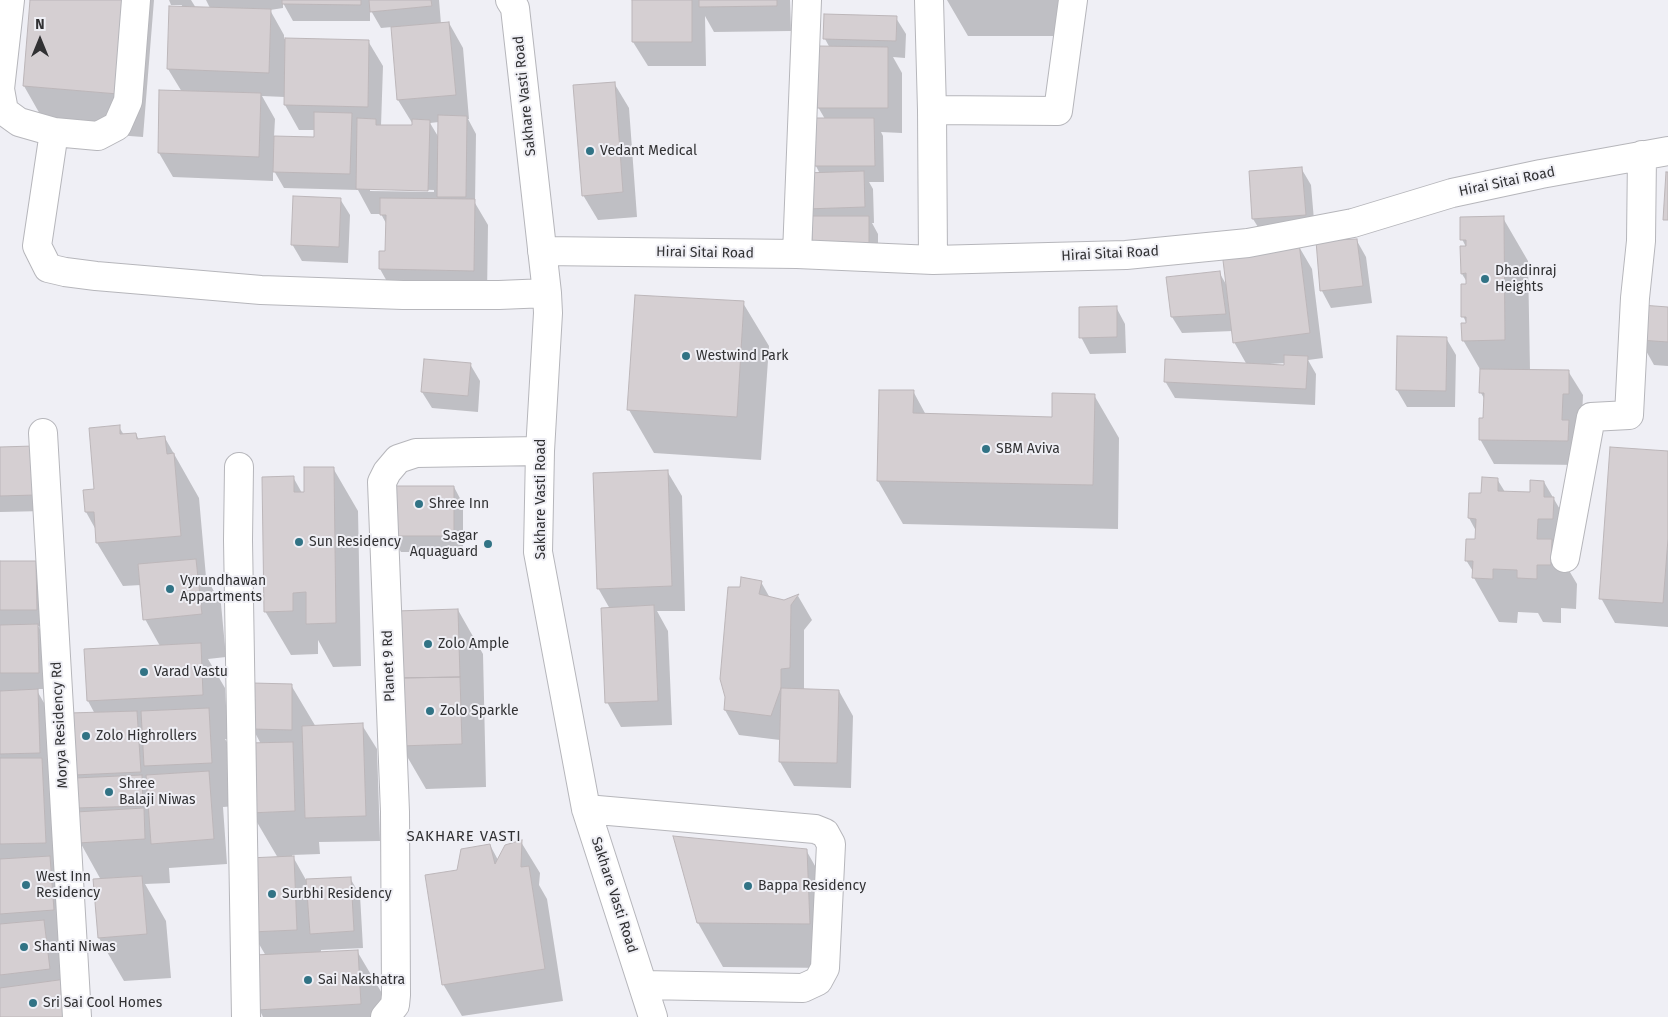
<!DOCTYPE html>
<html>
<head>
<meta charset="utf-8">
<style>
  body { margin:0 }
  #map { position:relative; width:1668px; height:1017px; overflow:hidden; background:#efeff5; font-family:"Fira Sans",sans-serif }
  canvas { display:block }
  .north { position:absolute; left:15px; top:15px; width:50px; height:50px; -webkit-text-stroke:4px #efeff5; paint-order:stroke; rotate:0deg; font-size:14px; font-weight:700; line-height:20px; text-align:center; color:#313133 }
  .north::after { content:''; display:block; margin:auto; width:18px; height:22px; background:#313133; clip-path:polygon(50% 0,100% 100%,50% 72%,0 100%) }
</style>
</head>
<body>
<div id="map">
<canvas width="1668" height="1017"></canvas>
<div class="north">N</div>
</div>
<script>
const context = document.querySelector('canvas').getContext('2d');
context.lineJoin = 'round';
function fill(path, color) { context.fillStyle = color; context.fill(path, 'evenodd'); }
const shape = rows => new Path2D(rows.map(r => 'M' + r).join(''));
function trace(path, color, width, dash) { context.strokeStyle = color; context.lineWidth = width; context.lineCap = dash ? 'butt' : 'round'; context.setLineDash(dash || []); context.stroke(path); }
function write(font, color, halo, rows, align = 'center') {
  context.font = font + ' "Fira Sans",sans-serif'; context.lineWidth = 4; context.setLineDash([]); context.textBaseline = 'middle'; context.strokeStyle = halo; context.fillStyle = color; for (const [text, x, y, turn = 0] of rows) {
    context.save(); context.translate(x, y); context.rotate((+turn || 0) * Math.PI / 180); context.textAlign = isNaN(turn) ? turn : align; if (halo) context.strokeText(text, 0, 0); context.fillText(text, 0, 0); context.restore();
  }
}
const shadow = shape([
  [31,0,154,0,143,137,49,130,24,86],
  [169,0,191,0,196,8,210,8,206,0,439,0,441,24,449,23,463,48,469,119,468,119,476,134,475,203,488,225,487,295,394,294,380,269,386,253,387,225,381,214,371,214,358,190,284,188,273,169,273,181,173,177,159,153,182,92,168,69,182,5,171,5],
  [283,3,293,21,370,21,370,9,381,28,392,27,398,100,414,126,381,126,383,66,368,41,284,39,284,35,270,10,283,8],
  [262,96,285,97,285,105,299,130,315,130,315,138,274,137,275,119],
  [439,122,439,138,430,123],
  [370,188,434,190,434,192,370,191],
  [633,0,790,0,791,31,714,32,705,16,706,66,648,66,633,42],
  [947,0,1068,0,1068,36,968,36],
  [896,18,906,34,905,58,893,57,902,73,902,133,881,132,883,136,884,182,869,182,873,189,874,223,872,223,878,234,878,260,813,219,807,208,820,174,816,166,816,119,825,119,818,107,830,48,825,39],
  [614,83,629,108,637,217,598,220,583,195],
  [1301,168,1311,185,1315,232,1263,235,1253,219],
  [340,199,350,215,348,263,302,261,292,244],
  [1503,218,1528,261,1530,370,1568,371,1583,395,1582,418,1576,418,1576,436,1582,465,1494,464,1480,439,1485,419,1485,400,1481,393,1481,371,1463,340,1467,324,1463,316,1467,282,1462,274,1466,247,1462,239],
  [1357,241,1366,257,1372,303,1331,308,1322,291,1317,242],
  [1298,245,1312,269,1323,358,1308,360,1316,374,1315,405,1175,398,1165,381,1247,365,1234,342,1233,331,1182,333,1172,317,1219,272,1227,286],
  [1285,363,1285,366,1270,364],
  [743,303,769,346,761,460,654,453,629,410],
  [1116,307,1125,324,1126,353,1090,354,1081,337],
  [1668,308,1668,366,1654,365,1640,340],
  [1446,338,1456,355,1455,407,1407,407,1397,390],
  [470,364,480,381,478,412,432,408,422,392],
  [913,391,926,415,1053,418,1094,395,1119,438,1118,529,903,524,878,481],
  [119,427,124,435,136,434,139,440,165,438,199,498,206,577,221,604,226,657,208,659,225,688,228,739,225,739,234,753,236,806,223,807,227,864,169,868,170,883,145,884,166,921,171,978,124,981,99,938,101,880,80,842,80,813,78,808,75,775,95,714,88,701,160,646,145,619,141,585,123,586,97,543,96,530,86,512],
  [0,448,33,448,44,511,0,512],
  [1668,452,1668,627,1615,623,1601,598],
  [333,468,358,511,361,666,333,667,318,640,318,654,291,655,265,611,293,477,302,493,305,493],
  [667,471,682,496,685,611,657,611,668,631,672,725,621,727,607,702,610,609,598,588],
  [1497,479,1505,492,1531,493,1544,482,1579,542,1578,563,1564,562,1577,584,1576,609,1561,608,1561,623,1543,622,1538,613,1518,612,1517,623,1499,622,1474,578,1474,573,1466,560,1476,540,1476,531,1469,518,1482,495],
  [454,487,463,504,463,552,401,552,391,535],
  [0,562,35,562,45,579,45,626,38,626,47,642,48,689,36,689,62,734,87,1017,0,1017],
  [761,582,770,598,785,601,798,596,812,620,804,630,804,690,839,691,853,716,851,788,794,786,780,762,780,740,739,735,725,710,741,588],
  [458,610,483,654,486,787,426,789,401,746],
  [291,685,316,727,362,725,377,749,380,841,319,842,320,854,292,855,306,880,350,878,360,895,363,948,321,950,321,953,357,951,383,995,384,1017,263,1017,259,1009,266,956,252,932,278,858,251,812,261,744,253,729],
  [521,842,540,873,539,885,547,899,563,1001,462,1016,443,984,490,845,498,860],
  [806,850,831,894,835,968,723,967,698,923]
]);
const building = shape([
  [30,0,126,0,118,94,23,86,30,0],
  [282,0,361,0,361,5,282,4,282,0],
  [369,0,431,0,432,6,370,12,369,0],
  [632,0,692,0,692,42,632,42,632,0],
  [699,0,777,0,777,6,699,7,699,0],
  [169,6,271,9,269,73,167,69,169,6],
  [824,14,897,16,896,41,823,39,824,14],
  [449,22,456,95,397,100,391,27,449,22],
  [285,38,369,40,368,107,284,105,285,38],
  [817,46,888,47,888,108,817,108,817,46],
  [615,82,623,192,582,196,573,85,615,82],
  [159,90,261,93,259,157,158,153,159,90],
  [314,112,352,113,350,174,273,172,274,136,314,137,314,112],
  [438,115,467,116,466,197,437,197,438,115],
  [357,118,376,119,376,125,412,125,412,119,430,120,428,191,356,189,357,118],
  [814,118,874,118,875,166,814,166,814,118],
  [1302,167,1306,215,1252,219,1249,171,1302,167],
  [864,171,865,207,806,209,805,173,864,171],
  [1666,172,1668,172,1668,220,1663,220,1666,172],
  [293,196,341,198,339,247,291,245,293,196],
  [380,198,475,199,474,271,379,269,379,251,385,251,386,215,380,215,380,198],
  [812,216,869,216,869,243,812,243,812,216],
  [1504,216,1505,340,1462,341,1461,323,1466,323,1466,317,1461,317,1461,284,1466,284,1466,273,1461,274,1460,246,1466,246,1466,240,1460,240,1460,217,1504,216],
  [1357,239,1363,286,1320,291,1316,241,1357,239],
  [1299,243,1310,333,1233,343,1222,252,1299,243],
  [1220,271,1226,314,1171,317,1166,277,1220,271],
  [635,295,744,301,737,417,627,410,635,295],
  [1641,305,1668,307,1668,342,1639,340,1641,305],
  [1117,306,1117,337,1079,338,1079,307,1117,306],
  [1397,336,1447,337,1446,391,1396,390,1397,336],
  [1284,355,1308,356,1306,389,1164,382,1165,359,1284,365,1284,355],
  [424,359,471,363,468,396,421,392,424,359],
  [1480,369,1569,370,1569,394,1563,394,1562,420,1569,420,1568,441,1479,440,1479,418,1483,418,1484,393,1479,393,1480,369],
  [879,390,914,390,913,413,1052,417,1052,393,1095,394,1093,485,877,481,879,390],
  [120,425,120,434,136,433,137,439,165,436,167,454,174,453,181,536,96,543,94,512,85,512,83,490,94,489,89,428,120,425],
  [34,446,35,495,0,496,0,447,34,446],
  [1610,447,1668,451,1668,539,1663,603,1599,599,1610,447],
  [304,467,334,467,336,623,306,624,306,592,293,593,293,611,264,612,262,477,294,476,294,492,304,492,304,467],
  [668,470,672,586,597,589,593,473,668,470],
  [1482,477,1498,478,1498,491,1530,492,1530,480,1544,481,1544,497,1554,497,1553,519,1538,519,1537,539,1552,539,1551,565,1537,565,1537,579,1517,578,1517,570,1493,569,1493,579,1472,578,1473,561,1465,561,1466,539,1475,539,1476,519,1468,518,1469,493,1481,493,1482,477],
  [390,486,454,486,454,536,390,536,390,486],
  [196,559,202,614,143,620,138,564,196,559],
  [0,561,36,561,37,610,0,610,0,561],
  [741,577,762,581,759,594,784,600,799,594,791,605,790,668,781,669,781,688,771,716,724,710,725,697,720,679,728,587,740,587,741,577],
  [654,605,658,701,605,703,601,608,654,605],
  [458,609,460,677,398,678,396,611,458,609],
  [38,624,39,673,0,673,0,625,38,624],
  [201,643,203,695,87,701,84,649,201,643],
  [460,677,462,744,399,746,398,678,460,677],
  [252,683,292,684,292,730,251,729,252,683],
  [781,688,839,690,837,763,779,762,781,688],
  [38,689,40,753,0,754,0,691,38,689],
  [209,708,212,763,144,766,141,711,209,708],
  [137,711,141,772,74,775,69,713,137,711],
  [363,723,366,816,305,818,302,726,363,723],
  [293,742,295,811,250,813,248,743,293,742],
  [0,758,42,758,46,843,0,844,0,758],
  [209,771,214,839,151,844,146,775,209,771],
  [142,775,143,806,76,808,75,778,142,775],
  [144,808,145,839,78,843,76,812,144,808],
  [673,836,807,849,810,924,697,923,673,836],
  [522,840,521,867,529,866,545,969,442,985,425,875,457,870,461,849,490,844,495,864,505,845,522,840],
  [50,856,54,910,0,914,0,859,50,856],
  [294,856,297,930,251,932,248,858,294,856],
  [142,876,147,934,98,938,93,879,142,876],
  [351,877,354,931,310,934,306,879,351,877],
  [44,920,50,969,0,975,0,924,44,920],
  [358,950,361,1004,257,1010,255,955,358,950],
  [66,979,67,1017,0,1017,0,988,66,979]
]);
const minor = shape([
  [10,0,0,89,4,111,19,122,54,132],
  [136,0,128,101,117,126,98,136,54,132,37,246,48,268,65,272,96,276,261,290,403,295,499,295,547,293],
  [510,0,515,8,547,293,548,313,540,451,538,552,586,809,653,1017],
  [929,0,932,110,933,260],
  [932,110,1058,111,1073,0],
  [542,251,797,254,933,260,1126,255,1248,243,1353,223,1452,193,1541,174,1668,151],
  [797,254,807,0],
  [43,433,77,1017],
  [239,467,238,540,246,1017],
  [1565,558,1591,417,1629,415,1635,298,1641,241,1642,155],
  [586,809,815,829,825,833,831,844,825,968,818,981,803,988,643,985],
  [385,1017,395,1005,396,995,395,812,382,482,387,472,398,459,416,453,540,451]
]);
const markers = [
  [590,151,5,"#317385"],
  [1485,279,5,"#317385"],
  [686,356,5,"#317385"],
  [986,449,5,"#317385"],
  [419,504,5,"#317385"],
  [299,542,5,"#317385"],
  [488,544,5,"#317385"],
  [170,589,5,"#317385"],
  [428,644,5,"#317385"],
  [144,672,5,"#317385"],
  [430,711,5,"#317385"],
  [86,736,5,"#317385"],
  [109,792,5,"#317385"],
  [26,885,5,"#317385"],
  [748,886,5,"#317385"],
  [272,894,5,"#317385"],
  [24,947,5,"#317385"],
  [308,980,5,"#317385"],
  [33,1003,5,"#317385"]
];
const streetNames = [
  ["Sakhare Vasti Road",525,96,-96],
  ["Hirai Sitai Road",1507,182,-12],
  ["Hirai Sitai Road",705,253,1],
  ["Hirai Sitai Road",1110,254,-3],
  ["Sakhare Vasti Road",541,499,-90],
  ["Planet 9 Rd",389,666,-92],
  ["Morya Residency Rd",60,725,-93],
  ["Sakhare Vasti Road",614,895,72]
];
const poiNames = [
  ["Vedant Medical",600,151],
  ["Dhadinraj",1495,271],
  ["Heights",1495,287],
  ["Westwind Park",696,356],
  ["SBM Aviva",996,449],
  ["Shree Inn",429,504],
  ["Sagar",478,536,"right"],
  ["Aquaguard",478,552,"right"],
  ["Sun Residency",309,542],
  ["Vyrundhawan",180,581],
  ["Appartments",180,597],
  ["Zolo Ample",438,644],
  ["Varad Vastu",154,672],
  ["Zolo Sparkle",440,711],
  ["Zolo Highrollers",96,736],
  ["Shree",119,784],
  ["Balaji Niwas",119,800],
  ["West Inn",36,877],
  ["Residency",36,893],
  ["Bappa Residency",758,886],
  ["Surbhi Residency",282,894],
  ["Shanti Niwas",34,947],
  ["Sai Nakshatra",318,980],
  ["Sri Sai Cool Homes",43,1003]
];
const neighbourhoodNames = [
  ["SAKHARE VASTI",464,837]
];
fill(shadow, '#0003');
fill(building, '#d5cfd2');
trace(building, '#bcb6b9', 1);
trace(minor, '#b6b6bb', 30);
trace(minor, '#fff', 28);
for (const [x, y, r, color] of markers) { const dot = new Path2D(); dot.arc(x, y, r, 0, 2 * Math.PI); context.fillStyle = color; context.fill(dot); trace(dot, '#efeff5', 2); }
write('14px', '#313133', '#efeff5', streetNames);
write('14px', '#313133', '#efeff5', poiNames, 'left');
context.letterSpacing = '1px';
write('15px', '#313133', '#efeff5', neighbourhoodNames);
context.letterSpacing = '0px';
</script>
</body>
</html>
